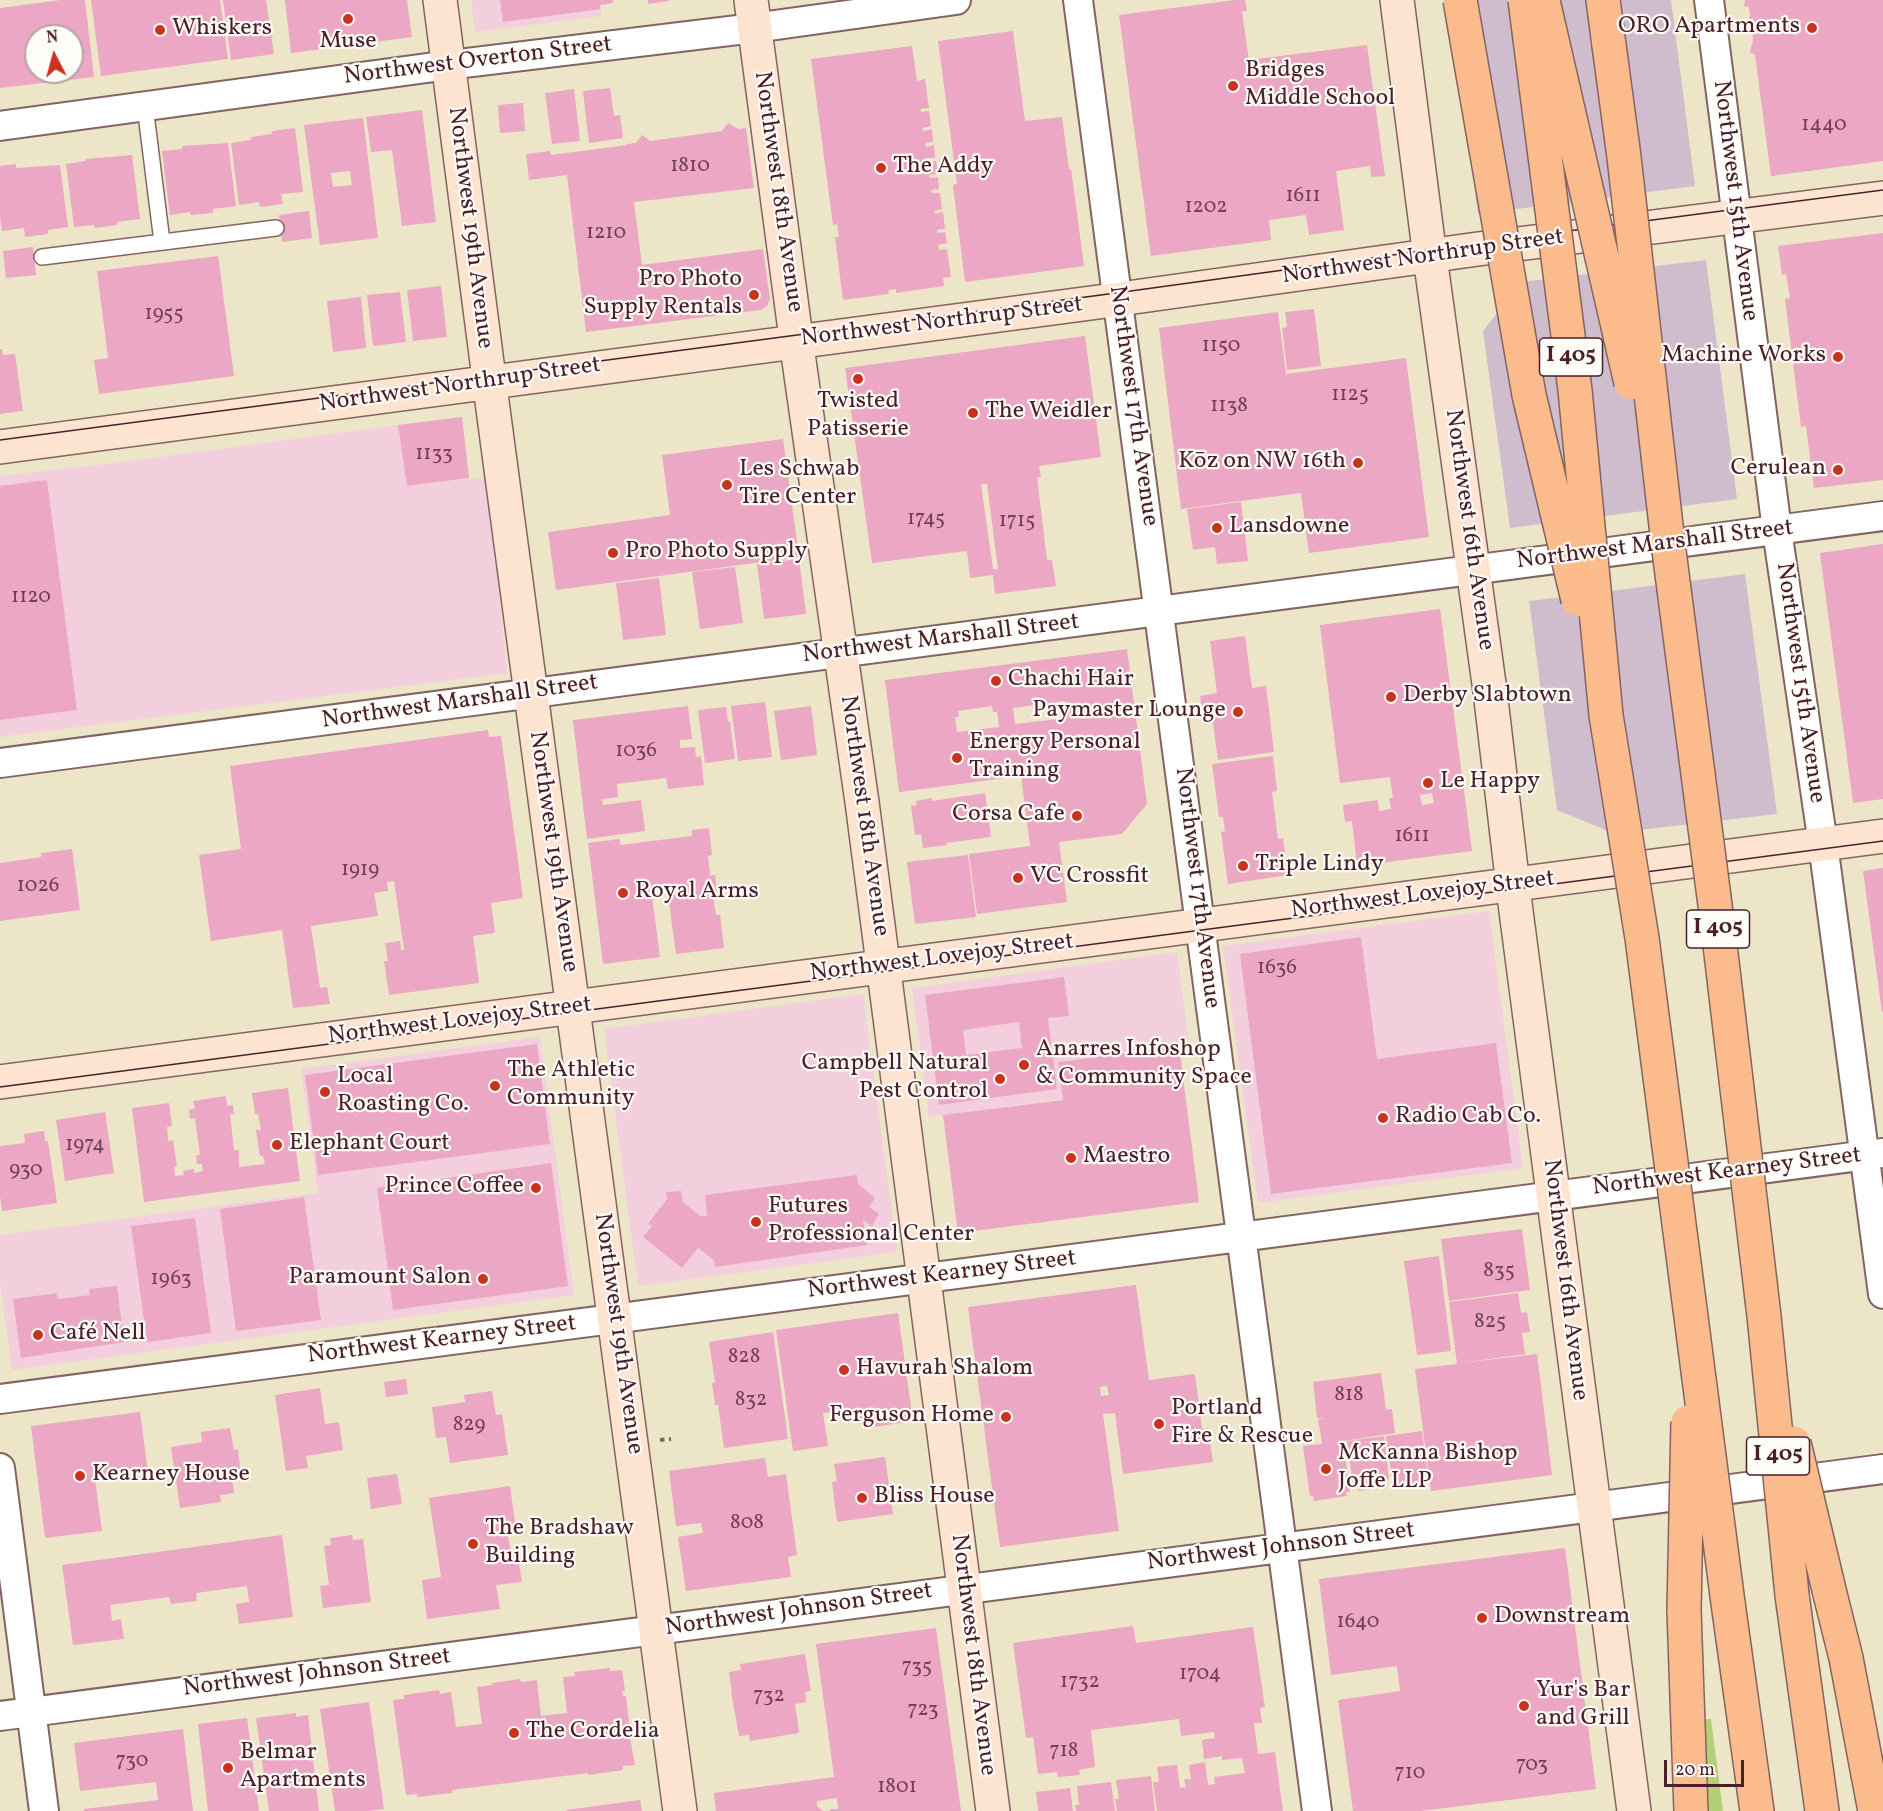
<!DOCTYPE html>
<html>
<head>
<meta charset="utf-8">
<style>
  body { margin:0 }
  #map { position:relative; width:1883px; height:1811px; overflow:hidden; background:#ede5c7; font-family:Vollkorn,serif }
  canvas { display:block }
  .north { position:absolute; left:24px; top:24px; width:60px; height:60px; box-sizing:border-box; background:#fdfcf7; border:2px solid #b5a4a5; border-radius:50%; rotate:354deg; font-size:16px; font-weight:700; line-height:24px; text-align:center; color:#4a1f2b }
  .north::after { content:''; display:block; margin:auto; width:21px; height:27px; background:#c8321e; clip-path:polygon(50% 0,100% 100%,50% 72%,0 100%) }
  .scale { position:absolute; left:1664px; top:1760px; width:80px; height:27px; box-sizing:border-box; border:3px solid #4a1f2b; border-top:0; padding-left:8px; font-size:18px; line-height:21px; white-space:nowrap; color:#4a1f2b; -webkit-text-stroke:4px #fdfcf7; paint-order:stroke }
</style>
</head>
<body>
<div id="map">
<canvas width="1883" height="1811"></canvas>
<div class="north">N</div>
<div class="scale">20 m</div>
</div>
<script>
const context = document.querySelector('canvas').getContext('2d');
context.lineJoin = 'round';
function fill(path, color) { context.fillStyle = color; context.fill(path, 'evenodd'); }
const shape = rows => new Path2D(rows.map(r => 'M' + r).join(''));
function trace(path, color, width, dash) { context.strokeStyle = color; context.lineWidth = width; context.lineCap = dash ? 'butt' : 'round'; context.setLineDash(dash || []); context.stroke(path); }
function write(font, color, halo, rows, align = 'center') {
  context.font = font + ' Vollkorn,serif'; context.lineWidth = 4.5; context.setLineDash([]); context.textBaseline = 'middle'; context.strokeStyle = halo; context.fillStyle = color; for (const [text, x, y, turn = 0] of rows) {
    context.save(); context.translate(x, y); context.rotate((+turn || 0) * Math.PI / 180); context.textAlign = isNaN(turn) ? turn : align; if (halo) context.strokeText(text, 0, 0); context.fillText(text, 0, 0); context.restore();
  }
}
const built = shape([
  [471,0,599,0,601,16,475,32],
  [398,425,407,486,487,477,507,673,0,737,0,476,116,463],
  [1489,911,1523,1168,1258,1203,1223,946],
  [1177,952,1189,1044,1058,1061,1063,1099,929,1117,912,988],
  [863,994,897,1252,638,1286,604,1029],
  [540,1037,574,1295,12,1370,0,1283,0,1235,318,1193,301,1069]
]);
const industrial = shape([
  [1450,0,1671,0,1695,186,1478,214],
  [1706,260,1737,499,1510,528,1483,331,1522,282],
  [1745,574,1777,814,1613,833,1557,810,1529,601]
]);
const green = shape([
  [1704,1719,1711,1719,1723,1811,1708,1811]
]);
const building = shape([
  [61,0,85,0,94,77,0,88,0,8],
  [36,36,72,36,72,72,36,72],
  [91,0,220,0,228,59,101,76],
  [223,0,266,0,274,54,231,60],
  [285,0,407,0,412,37,291,53],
  [500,0,613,0,613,3,600,5,601,9,503,22],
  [648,0,669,0,669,1,648,4],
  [1235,0,1245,0,1247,11,1242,11,1249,60,1367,45,1385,176,1371,177,1370,166,1336,171,1344,230,1309,235,1306,215,1269,220,1271,240,1151,256,1119,15],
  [1745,0,1883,0,1883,161,1771,176,1755,55,1750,52,1753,40,1752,29,1747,27,1750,15,1749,7,1744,6],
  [1013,31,1025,121,1062,117,1069,169,1071,169,1084,266,965,282,953,185,957,184,938,41],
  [912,46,917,81,925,79,929,108,920,109,921,112,929,111,931,126,923,128,923,131,932,129,933,142,925,143,926,147,934,145,935,158,927,158,928,162,936,161,938,174,929,175,930,178,938,177,939,189,931,190,932,193,940,193,942,209,934,211,935,214,943,212,945,229,937,230,937,233,945,232,947,243,938,245,939,250,947,249,951,277,943,278,944,286,896,293,896,289,888,290,889,294,843,300,835,237,839,237,837,224,833,225,811,59],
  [610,88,614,116,620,115,623,138,589,143,583,91],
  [574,89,580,141,552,144,545,93],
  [523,103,525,131,500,133,498,105],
  [422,110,436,222,402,226,392,150,371,152,366,117],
  [363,118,378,238,320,245,304,125],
  [350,171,352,185,333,187,331,173],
  [728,123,738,129,746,128,754,188,634,202,642,265,763,249,770,299,767,306,761,310,586,332,567,175,529,180,526,154,550,151,551,155,627,145,627,144,636,143,642,135,650,141,722,131],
  [295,128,303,192,281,194,283,204,260,207,259,202,239,205,231,143,251,140,251,137,272,134,272,131],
  [228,143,236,206,213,209,213,213,191,215,190,212,170,215,162,151,182,149,182,146],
  [132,155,140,219,117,222,117,225,95,228,94,225,74,227,66,164,86,161,86,159],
  [16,164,16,168,60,165,68,227,48,230,48,234,25,237,24,228,2,231,0,215,0,166],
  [309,211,312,238,282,242,279,215],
  [1883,233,1883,480,1814,488,1806,426,1801,427,1785,299,1790,298,1786,274,1782,275,1778,246],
  [33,247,36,275,6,278,3,251],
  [218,256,234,376,99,394,94,360,108,358,97,271],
  [441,286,447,337,413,341,407,290],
  [400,292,406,342,373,346,367,295],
  [361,297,366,348,333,352,327,301],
  [1314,309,1321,366,1287,370,1282,328,1287,327,1285,312],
  [1278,312,1286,374,1406,358,1429,537,1309,553,1301,493,1181,509,1159,328],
  [1085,336,1101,457,1039,466,1041,477,1037,477,1047,560,1052,560,1056,586,995,594,993,575,970,578,967,551,872,563,845,368],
  [981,484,987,484,998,569,993,569],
  [0,349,2,349,3,355,15,354,23,411,0,414],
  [462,417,469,478,407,486,398,425],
  [783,439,799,557,556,590,548,532,670,515,662,455],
  [47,480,77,710,0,720,0,486],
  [1241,502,1248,561,1217,564,1215,547,1193,550,1187,509],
  [1883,544,1883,799,1853,803,1820,553],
  [799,559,806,614,764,619,757,564],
  [735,567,743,623,700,629,692,572],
  [659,578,666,635,623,640,616,583],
  [1440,609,1472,851,1357,866,1352,821,1345,822,1343,805,1378,800,1379,811,1391,809,1389,798,1393,798,1390,777,1340,783,1320,625],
  [1432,793,1434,803,1422,805,1420,795],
  [1245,636,1252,688,1266,686,1274,752,1218,760,1213,723,1204,725,1200,696,1217,693,1210,641],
  [1127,649,1147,804,1122,834,1059,842,1067,902,977,914,969,854,1030,846,1021,776,899,792,885,680],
  [1065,701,1067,718,1015,724,1013,708],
  [992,706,993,712,997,712,999,727,957,732,955,717,959,717,958,711],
  [765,702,772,757,738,761,731,706],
  [688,706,692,739,680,740,680,748,695,747,696,757,701,756,704,785,668,789,666,778,617,784,618,797,602,799,603,805,641,800,645,831,587,839,573,720],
  [811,706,817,755,781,760,774,711],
  [726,707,728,722,730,721,735,759,705,763,698,710],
  [488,730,489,737,501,736,523,898,491,903,495,933,473,936,479,983,389,995,384,961,388,961,385,943,400,941,401,950,404,950,394,881,387,882,388,891,374,893,378,916,311,926,320,988,327,987,330,1004,293,1008,282,930,211,941,199,855,241,849,230,766],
  [1273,756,1277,791,1272,792,1278,839,1283,838,1288,875,1228,884,1221,832,1225,831,1223,817,1219,817,1212,764],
  [985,793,991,837,946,843,947,845,923,848,921,834,915,835,911,806,917,805,916,801,932,798,932,801],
  [709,828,712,855,708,856,710,876,715,875,718,897,713,897,716,915,720,915,724,948,676,954,667,888,651,889,660,957,603,964,588,843,620,839,620,845,692,836,692,830],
  [72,849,80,910,0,921,0,863,41,857,41,853],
  [968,855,976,917,915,924,907,862],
  [1883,868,1883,1011,1882,1012,1863,871],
  [1361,937,1377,1059,1496,1043,1512,1163,1271,1194,1240,954],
  [1064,977,1069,1016,1048,1018,1057,1089,939,1105,925,995],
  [1019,1022,1022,1048,966,1055,963,1030],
  [537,1044,550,1144,318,1175,305,1075],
  [1179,1046,1199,1202,958,1233,943,1115,1063,1100,1058,1062],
  [288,1088,300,1181,144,1202,132,1108,169,1103,172,1126,167,1127,168,1141,173,1140,177,1166,174,1167,175,1176,184,1175,183,1171,194,1169,194,1173,203,1171,202,1164,197,1164,196,1155,200,1155,195,1118,190,1119,189,1110,195,1108,193,1101,226,1096,227,1106,233,1105,234,1114,230,1114,234,1150,239,1150,239,1167,265,1164,263,1156,260,1156,256,1130,261,1130,258,1114,255,1114,252,1093],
  [105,1112,114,1173,65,1181,56,1120],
  [44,1131,45,1141,48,1141,57,1203,2,1211,0,1196,0,1146,25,1143,24,1134],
  [551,1163,568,1286,393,1310,377,1188],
  [857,1175,858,1184,875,1198,869,1207,879,1214,872,1226,863,1220,867,1245,715,1267,714,1260,698,1248,682,1268,643,1237,652,1226,648,1224,667,1199,666,1192,681,1191,683,1202,700,1216,707,1216,705,1195],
  [304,1197,321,1320,236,1331,220,1209],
  [195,1218,211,1333,147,1342,131,1226],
  [1522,1229,1530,1290,1449,1301,1441,1239],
  [1439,1256,1451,1351,1417,1355,1404,1261],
  [1136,1285,1149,1380,1195,1374,1202,1429,1208,1428,1213,1462,1123,1474,1115,1413,1103,1414,1119,1531,1000,1547,968,1307],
  [1107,1386,1109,1395,1101,1396,1100,1387],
  [117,1286,124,1342,21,1358,13,1299,57,1293,58,1299,90,1295,89,1289],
  [1518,1293,1521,1313,1527,1312,1530,1332,1522,1333,1525,1354,1461,1363,1537,1354,1552,1475,1431,1491,1415,1369,1457,1364,1449,1302],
  [898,1313,913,1421,867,1428,840,1411,823,1413,828,1446,793,1451,776,1330],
  [773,1332,788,1439,724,1448,718,1405,715,1405,712,1383,715,1382,709,1342],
  [1381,1373,1386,1410,1392,1409,1395,1433,1343,1441,1350,1492,1346,1492,1347,1496,1314,1501,1313,1496,1310,1496,1303,1446,1322,1444,1318,1419,1325,1418,1317,1418,1313,1382],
  [406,1379,408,1394,386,1397,384,1382],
  [320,1388,325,1424,339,1422,343,1450,306,1456,308,1468,286,1471,275,1395],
  [492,1391,496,1415,502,1414,508,1455,450,1463,446,1437,436,1438,432,1407,465,1402,464,1395],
  [140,1412,148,1472,95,1479,102,1531,45,1538,31,1426],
  [230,1428,234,1450,238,1449,241,1476,232,1477,234,1493,220,1495,221,1502,180,1508,171,1447,202,1442,201,1432],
  [1422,1431,1428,1475,1424,1475,1425,1481,1395,1486,1394,1479,1392,1479,1386,1436],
  [1384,1436,1389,1479,1386,1480,1387,1487,1358,1491,1357,1483,1353,1484,1347,1441],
  [885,1457,893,1514,837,1522,832,1482,837,1481,834,1464],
  [765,1458,768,1477,786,1474,797,1555,788,1557,791,1577,686,1591,678,1537,703,1533,701,1523,676,1526,669,1471],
  [397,1474,402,1504,371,1509,367,1478],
  [510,1486,516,1530,507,1531,512,1558,518,1558,522,1582,496,1585,500,1609,427,1619,422,1580,441,1577,429,1498],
  [282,1535,293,1617,239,1624,236,1604,249,1602,247,1586,196,1593,197,1601,171,1604,169,1597,110,1605,112,1621,121,1619,124,1639,73,1645,62,1565],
  [352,1535,353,1540,363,1539,371,1602,323,1608,320,1586,329,1585,324,1546,331,1545,330,1538],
  [1565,1548,1596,1789,1421,1811,1353,1811,1338,1700,1400,1691,1397,1666,1331,1675,1319,1579],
  [1133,1626,1136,1643,1253,1627,1265,1707,1260,1708,1262,1723,1254,1723,1258,1754,1275,1752,1283,1811,1157,1811,1153,1782,1159,1782,1157,1767,1177,1765,1180,1788,1186,1787,1184,1779,1191,1779,1189,1765,1205,1762,1208,1785,1215,1784,1214,1777,1245,1773,1242,1758,1222,1760,1222,1756,1204,1759,1202,1740,1215,1738,1214,1732,1181,1736,1179,1719,1091,1730,1095,1767,1079,1770,1080,1775,1058,1777,1057,1772,1038,1774,1033,1737,1026,1738,1013,1643],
  [936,1628,961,1811,830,1811,830,1809,838,1809,837,1798,817,1801,817,1806,823,1811,716,1811,714,1793,834,1777,816,1644],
  [805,1654,811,1691,805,1692,806,1702,795,1704,799,1733,750,1741,749,1735,739,1736,731,1692,732,1692,729,1672,741,1670,740,1664],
  [610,1668,610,1671,622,1670,625,1691,622,1691,623,1696,626,1696,631,1738,630,1738,635,1765,623,1766,623,1770,588,1775,588,1773,452,1790,452,1793,417,1797,417,1794,406,1795,393,1700,404,1699,404,1695,439,1690,440,1694,451,1692,456,1727,482,1724,477,1687,493,1685,492,1683,520,1679,521,1682,537,1680,541,1716,567,1713,563,1677,575,1676,574,1672],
  [369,1702,384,1809,368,1811,335,1811,320,1709],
  [296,1713,296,1717,308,1715,319,1811,269,1811,256,1718],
  [247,1718,259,1811,208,1811,198,1724],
  [183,1729,193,1811,84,1811,84,1809,158,1800,156,1782,80,1791,74,1743],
  [1151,1776,1155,1811,1117,1811,1115,1799,1119,1799,1116,1780],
  [1111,1782,1115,1811,1076,1811,1075,1805,1079,1805,1077,1786],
  [1070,1788,1073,1811,1038,1811,1036,1792],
  [640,1800,642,1811,566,1811,566,1810]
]);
const path = shape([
  [660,1440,671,1439]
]);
const lane = shape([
  [145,106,162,242],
  [42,257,276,228]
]);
const street = shape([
  [1078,0,1317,1811],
  [1709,0,1777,530,1823,844,1883,1294],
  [0,126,449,65,754,28,956,0],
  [0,763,1883,516],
  [0,1399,1883,1153],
  [0,1468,44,1811],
  [0,1716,1883,1469]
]);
const secondary = shape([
  [440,0,493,409,680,1811],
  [751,0,800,368,862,802,993,1811],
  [1397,0,1430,257,1490,691,1516,911,1634,1811],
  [0,447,1091,303,1478,249,1883,198],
  [0,1082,1883,836]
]);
const highway = shape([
  [1603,0,1609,45],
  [1829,1590,1846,1658,1875,1811],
  [1792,1595,1822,1811],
  [1728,1603,1757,1811],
  [1684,1610,1691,1811]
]);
const tram = shape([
  [0,440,1116,293,1568,231,1883,190],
  [0,1087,1883,841]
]);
const highwayBridge = shape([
  [1460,0,1529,395,1578,600],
  [1525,0,1575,390,1606,715,1642,938,1728,1603],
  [1543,1,1631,383],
  [1609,45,1624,157,1668,543,1718,928,1764,1316,1792,1595],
  [1794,1443,1829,1590],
  [1684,1610,1688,1422]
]);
const markers = [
  [348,19,6,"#c8321e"],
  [1812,28,6,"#c8321e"],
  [160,30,6,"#c8321e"],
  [1233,86,6,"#c8321e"],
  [881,168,6,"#c8321e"],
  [754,295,6,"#c8321e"],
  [1838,357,6,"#c8321e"],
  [858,379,6,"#c8321e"],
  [973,413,6,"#c8321e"],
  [1358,463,6,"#c8321e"],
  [1838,470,6,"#c8321e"],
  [727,485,6,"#c8321e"],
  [1217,528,6,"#c8321e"],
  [613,553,6,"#c8321e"],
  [996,681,6,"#c8321e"],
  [1391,697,6,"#c8321e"],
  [1238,712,6,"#c8321e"],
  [957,758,6,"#c8321e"],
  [1428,783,6,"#c8321e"],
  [1077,816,6,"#c8321e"],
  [1243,866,6,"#c8321e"],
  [1018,878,6,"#c8321e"],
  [623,893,6,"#c8321e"],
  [1024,1065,6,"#c8321e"],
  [1000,1079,6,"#c8321e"],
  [495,1086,6,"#c8321e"],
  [325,1092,6,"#c8321e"],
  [1383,1118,6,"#c8321e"],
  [277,1145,6,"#c8321e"],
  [1071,1158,6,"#c8321e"],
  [536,1188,6,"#c8321e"],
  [756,1222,6,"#c8321e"],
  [483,1279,6,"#c8321e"],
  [38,1335,6,"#c8321e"],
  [844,1370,6,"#c8321e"],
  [1006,1417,6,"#c8321e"],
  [1159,1424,6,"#c8321e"],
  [1326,1469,6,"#c8321e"],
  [80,1476,6,"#c8321e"],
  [862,1498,6,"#c8321e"],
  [473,1544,6,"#c8321e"],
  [1482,1618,6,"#c8321e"],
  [1524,1706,6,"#c8321e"],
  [514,1733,6,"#c8321e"],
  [228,1768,6,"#c8321e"]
];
const numberNames = [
  ["1440",1824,126],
  ["1810",690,167],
  ["1611",1303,197],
  ["1202",1206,208],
  ["1210",606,234],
  ["1955",164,315],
  ["1150",1221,347],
  ["1125",1350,396],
  ["1138",1229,407],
  ["1133",434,455],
  ["1745",926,520],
  ["1715",1017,522],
  ["1120",31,598],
  ["1036",636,752],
  ["1611",1412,837],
  ["1919",360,871],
  ["1026",38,887],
  ["1636",1277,969],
  ["1974",85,1146],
  ["930",26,1171],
  ["835",1499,1272],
  ["1963",171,1280],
  ["825",1490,1323],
  ["828",744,1358],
  ["818",1349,1396],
  ["832",751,1401],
  ["829",469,1426],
  ["808",747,1524],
  ["1640",1358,1623],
  ["735",917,1668],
  ["1704",1200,1675],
  ["1732",1080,1683],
  ["732",769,1697],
  ["723",923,1711],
  ["718",1064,1752],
  ["730",132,1762],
  ["703",1532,1766],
  ["710",1410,1774],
  ["1801",897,1788]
];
const shields = [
  [1571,357,63],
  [1718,929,63],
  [1778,1456,63]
];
const shieldNames = [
  ["I 405",1571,357],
  ["I 405",1718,929],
  ["I 405",1778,1456]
];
const poiNames = [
  ["ORO Apartments",1800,28,"right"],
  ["Whiskers",172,30],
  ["Muse",348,43,"center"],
  ["Bridges",1245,72],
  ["Middle School",1245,100],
  ["The Addy",893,168],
  ["Pro Photo",742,281,"right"],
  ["Supply Rentals",742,309,"right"],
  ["Machine Works",1826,357,"right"],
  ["Twisted",858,403,"center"],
  ["Patisserie",858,431,"center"],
  ["The Weidler",985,413],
  ["Kōz on NW 16th",1346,463,"right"],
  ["Cerulean",1826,470,"right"],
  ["Les Schwab",739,471],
  ["Tire Center",739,499],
  ["Lansdowne",1229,528],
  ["Pro Photo Supply",625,553],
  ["Chachi Hair",1008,681],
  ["Derby Slabtown",1403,697],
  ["Paymaster Lounge",1226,712,"right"],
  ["Energy Personal",969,744],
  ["Training",969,772],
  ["Le Happy",1440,783],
  ["Corsa Cafe",1065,816,"right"],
  ["Triple Lindy",1255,866],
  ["VC Crossfit",1030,878],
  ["Royal Arms",635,893],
  ["Anarres Infoshop",1036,1051],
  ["& Community Space",1036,1079],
  ["Campbell Natural",988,1065,"right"],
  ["Pest Control",988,1093,"right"],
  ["The Athletic",507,1072],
  ["Community",507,1100],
  ["Local",337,1078],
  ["Roasting Co.",337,1106],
  ["Radio Cab Co.",1395,1118],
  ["Elephant Court",289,1145],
  ["Maestro",1083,1158],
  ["Prince Coffee",524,1188,"right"],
  ["Futures",768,1208],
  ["Professional Center",768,1236],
  ["Paramount Salon",471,1279,"right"],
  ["Café Nell",50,1335],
  ["Havurah Shalom",856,1370],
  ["Portland",1171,1410],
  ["Fire & Rescue",1171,1438],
  ["Ferguson Home",994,1417,"right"],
  ["McKanna Bishop",1338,1455],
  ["Joffe LLP",1338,1483],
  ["Kearney House",92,1476],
  ["Bliss House",874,1498],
  ["The Bradshaw",485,1530],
  ["Building",485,1558],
  ["Downstream",1494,1618],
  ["Yur's Bar",1536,1692],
  ["and Grill",1536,1720],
  ["The Cordelia",526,1733],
  ["Belmar",240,1754],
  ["Apartments",240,1782]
];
const streetNames = [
  ["Northwest Overton Street",478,62,-7],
  ["Northwest 18th Avenue",777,192,82],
  ["Northwest 15th Avenue",1734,201,83],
  ["Northwest 19th Avenue",469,228,83],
  ["Northwest Northrup Street",1423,258,-8],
  ["Northwest Northrup Street",942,323,-7],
  ["Northwest Northrup Street",460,386,-8],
  ["Northwest 17th Avenue",1132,406,82],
  ["Northwest 16th Avenue",1468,530,82],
  ["Northwest Marshall Street",1655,546,-7],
  ["Northwest Marshall Street",941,640,-7],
  ["Northwest 15th Avenue",1799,683,82],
  ["Northwest Marshall Street",460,703,-8],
  ["Northwest 18th Avenue",863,816,82],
  ["Northwest 19th Avenue",552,852,82],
  ["Northwest 17th Avenue",1196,888,83],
  ["Northwest Lovejoy Street",1423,896,-7],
  ["Northwest Lovejoy Street",942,959,-7],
  ["Northwest Lovejoy Street",460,1022,-7],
  ["Northwest Kearney Street",1727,1173,-7],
  ["Northwest Kearney Street",942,1276,-7],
  ["Northwest 16th Avenue",1564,1280,83],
  ["Northwest 19th Avenue",617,1334,82],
  ["Northwest Kearney Street",442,1341,-7],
  ["Northwest Johnson Street",1281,1548,-7],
  ["Northwest Johnson Street",799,1611,-8],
  ["Northwest 18th Avenue",972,1655,83],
  ["Northwest Johnson Street",317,1674,-7]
];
fill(built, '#f3cfde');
fill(industrial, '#cfbdce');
fill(green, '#b4d077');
fill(building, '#eba7c3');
trace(lane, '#836462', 18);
trace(street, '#836462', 32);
trace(secondary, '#836462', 36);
trace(highway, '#836462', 36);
trace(path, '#836462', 4, [4.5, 4.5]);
trace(lane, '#fff', 15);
trace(street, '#fff', 28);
trace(secondary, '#fde4d1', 33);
trace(highway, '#fbbb8d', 33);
trace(tram, '#4a1f2b', 1.5);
trace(highwayBridge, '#836462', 36, []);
trace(highwayBridge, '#fbbb8d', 33);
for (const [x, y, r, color] of markers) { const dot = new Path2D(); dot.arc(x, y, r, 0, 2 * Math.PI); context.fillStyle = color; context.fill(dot); trace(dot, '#fdfcf7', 2); }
write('21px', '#724151', null, numberNames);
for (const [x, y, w] of shields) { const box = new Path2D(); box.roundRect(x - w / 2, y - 19, w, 38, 4.5); context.fillStyle = '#fdfcf7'; context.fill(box); trace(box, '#4a1f2b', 1.5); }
write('bold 22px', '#4a1f2b', null, shieldNames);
write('24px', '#4a1f2b', '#fdfcf7', poiNames, 'left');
write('24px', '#4a1f2b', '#fdfcf7', streetNames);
</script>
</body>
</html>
